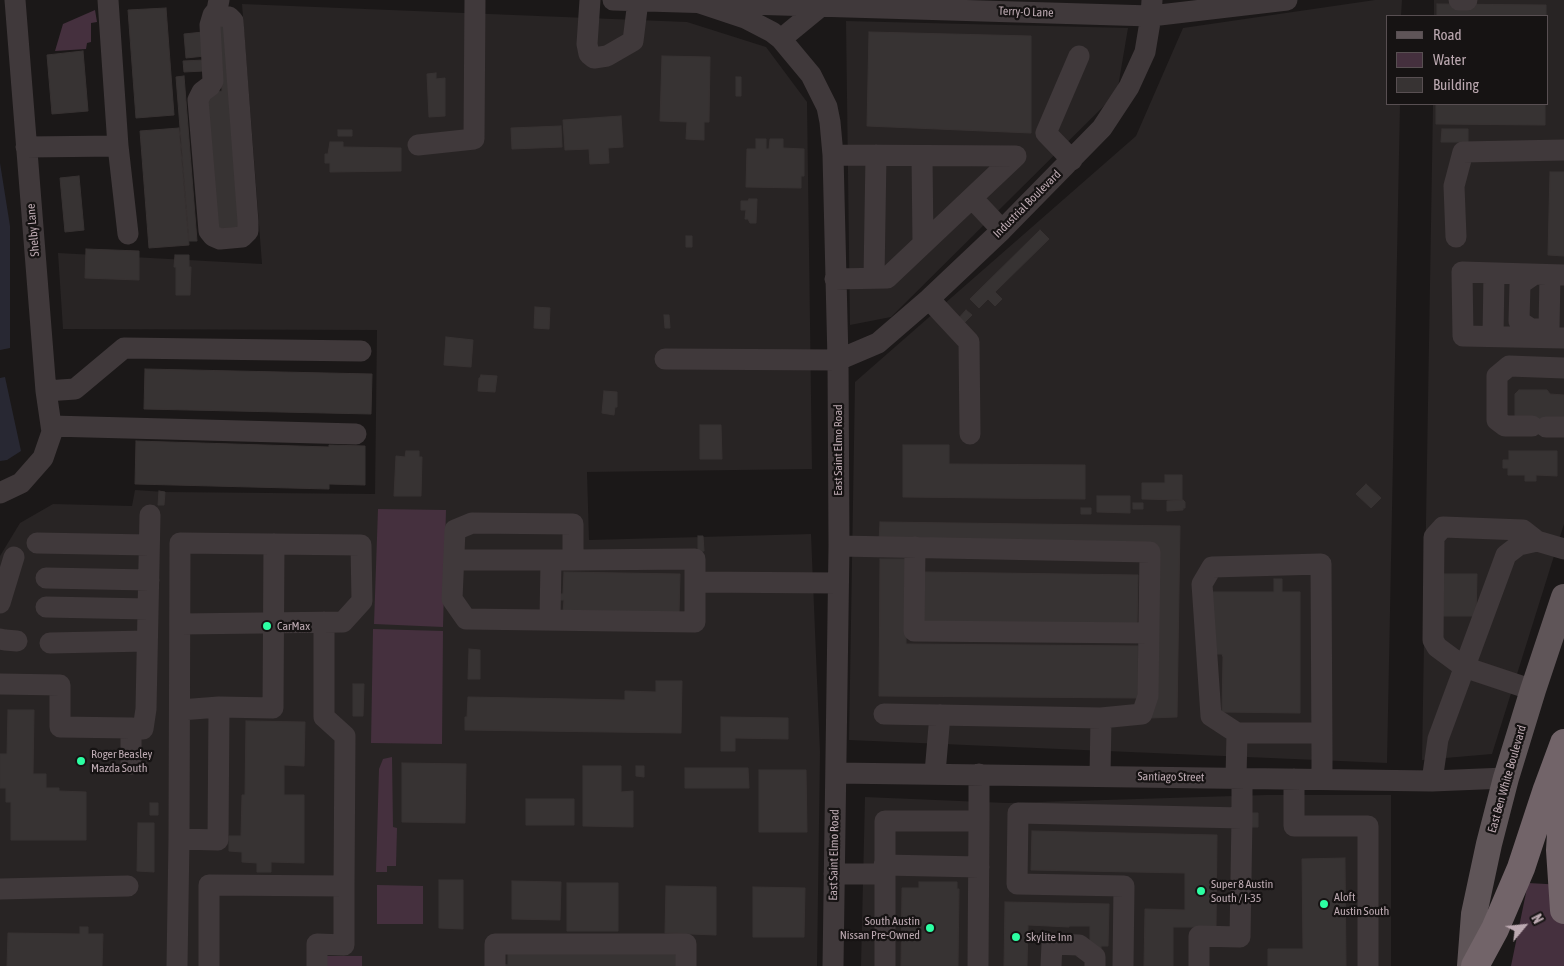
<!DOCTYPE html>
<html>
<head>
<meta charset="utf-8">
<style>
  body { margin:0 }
  #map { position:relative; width:1564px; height:966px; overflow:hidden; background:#1b1818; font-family:"Asap Condensed",sans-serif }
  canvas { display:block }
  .legend { position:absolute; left:1386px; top:15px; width:162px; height:90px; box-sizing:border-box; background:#161313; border:1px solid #584f52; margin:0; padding:6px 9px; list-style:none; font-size:15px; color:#bca9b1 }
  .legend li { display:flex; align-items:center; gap:10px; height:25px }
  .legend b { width:25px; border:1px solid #584f52 }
  .north { position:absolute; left:1499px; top:901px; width:50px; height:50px; -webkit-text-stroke:4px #161313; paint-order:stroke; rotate:62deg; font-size:14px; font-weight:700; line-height:20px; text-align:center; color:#bca9b1 }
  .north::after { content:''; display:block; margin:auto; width:18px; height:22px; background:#bca9b1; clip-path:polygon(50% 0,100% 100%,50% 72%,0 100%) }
</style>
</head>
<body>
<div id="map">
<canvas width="1564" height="966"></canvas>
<ul class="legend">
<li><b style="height:6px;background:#5f5558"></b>Road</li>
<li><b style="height:14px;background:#45303e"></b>Water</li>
<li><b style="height:14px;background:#373333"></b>Building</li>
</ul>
<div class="north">N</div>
</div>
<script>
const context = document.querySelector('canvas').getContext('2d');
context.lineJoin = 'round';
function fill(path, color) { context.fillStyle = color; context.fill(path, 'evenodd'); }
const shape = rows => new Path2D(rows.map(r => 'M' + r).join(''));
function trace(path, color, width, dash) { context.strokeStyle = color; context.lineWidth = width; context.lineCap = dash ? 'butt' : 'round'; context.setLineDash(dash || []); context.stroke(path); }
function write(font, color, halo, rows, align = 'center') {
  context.font = font + ' "Asap Condensed",sans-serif'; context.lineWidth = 4.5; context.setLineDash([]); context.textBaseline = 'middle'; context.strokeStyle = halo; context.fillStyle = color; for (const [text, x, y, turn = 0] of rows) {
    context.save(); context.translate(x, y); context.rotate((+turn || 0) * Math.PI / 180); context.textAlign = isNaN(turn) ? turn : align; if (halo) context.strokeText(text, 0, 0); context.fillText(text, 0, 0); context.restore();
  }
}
const built = shape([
  [1375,0,1402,0,1401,16,1388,16,1388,104,1400,104,1387,763,849,740,855,382,1136,136,1183,28],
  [1434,0,1564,0,1564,524,1492,754,1422,760,1433,104,1548,104,1548,16,1434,16],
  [242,4,687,22,766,47,807,102,812,469,587,472,589,540,811,534,820,752,817,966,0,966,0,556,20,523,53,504,132,506,135,490,165,492,375,494,377,330,63,329,58,253,262,264],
  [846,21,1128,28,1117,93,891,317,850,325],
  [1266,795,1391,795,1391,966,861,966,865,797,1007,803]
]);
const green = shape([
  [0,163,10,226,10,348,0,350],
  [5,377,21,451,7,460,0,461,0,378]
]);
const water = shape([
  [95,10,97,22,91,23,91,42,87,43,86,49,55,51,63,24],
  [378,509,446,510,443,627,374,624],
  [373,629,443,631,442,744,371,743],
  [392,757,393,827,397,828,396,866,387,866,387,872,376,872,379,769,383,759],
  [1528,883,1564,885,1564,966,1511,966],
  [377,885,423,886,423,924,377,924],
  [327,956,362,956,362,966,327,966]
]);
const building = shape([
  [1437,4,1546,5,1546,16,1437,16,1437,4],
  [166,8,174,115,136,118,128,10,166,8],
  [226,23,242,227,216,229,205,93,222,91,217,24,226,23],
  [203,32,205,56,186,58,184,34,203,32],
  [869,32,1031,36,1031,133,867,126,869,32],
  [83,51,88,111,52,114,47,55,83,51],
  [662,56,710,57,709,122,704,122,704,140,686,139,687,122,660,121,662,56],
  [204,60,204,71,184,72,183,61,204,60],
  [436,73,436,79,445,78,445,116,429,117,427,74,436,73],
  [184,76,197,241,189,241,176,77,184,76],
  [736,77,741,77,741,96,736,96,736,77],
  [1436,104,1545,104,1545,125,1436,124,1436,104],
  [621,116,623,147,608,148,609,163,590,164,589,149,565,150,563,120,621,116],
  [561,126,562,147,512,149,511,128,561,126],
  [179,128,189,245,149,248,140,131,179,128],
  [1442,129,1468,129,1468,142,1441,142,1442,129],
  [338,130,352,130,352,136,338,136,338,130],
  [756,139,766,139,766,149,769,149,770,139,783,139,783,148,804,149,804,176,801,176,801,188,746,187,747,149,756,149,756,139],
  [330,142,343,142,343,147,401,148,401,171,330,172,330,163,325,163,325,154,328,154,330,142],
  [1550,172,1564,172,1564,256,1548,255,1550,172],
  [79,176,84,230,65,232,60,178,79,176],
  [749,199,757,199,756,223,750,223,748,219,745,219,746,210,741,210,741,201,748,201,749,199],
  [1040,230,1049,239,995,292,1002,299,995,306,988,299,979,308,970,299,1040,230],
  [686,236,692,236,692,247,686,247,686,236],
  [86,249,139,251,139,280,85,278,86,249],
  [175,255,189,255,189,267,191,267,190,295,176,295,176,267,174,267,175,255],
  [535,307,550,308,549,329,534,328,535,307],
  [966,310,972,315,962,325,957,320,966,310],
  [664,315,669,315,670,328,665,328,664,315],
  [446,337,473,340,471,367,444,365,446,337],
  [145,369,372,374,371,414,144,409,145,369],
  [481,375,497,376,495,392,478,391,479,378,480,378,481,375],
  [1519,390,1547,390,1550,394,1564,395,1564,421,1515,417,1515,394,1519,390],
  [604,391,617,392,617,407,615,407,614,415,602,413,604,391],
  [700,425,721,425,722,459,700,459,700,425],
  [136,441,329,447,329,445,365,446,365,485,329,484,329,489,135,484,136,441],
  [903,445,949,445,949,464,1085,465,1085,499,903,497,903,445],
  [406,451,419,451,419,457,422,457,421,496,394,496,396,456,405,457,406,451],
  [1509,451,1557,451,1557,476,1536,475,1536,481,1525,481,1525,475,1508,475,1508,468,1503,468,1503,460,1509,460,1509,451],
  [1165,475,1182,475,1182,500,1142,499,1142,483,1165,483,1165,475],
  [1366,484,1381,498,1371,508,1356,494,1366,484],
  [159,491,165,492,164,505,158,505,159,491],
  [1097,496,1130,496,1130,513,1097,512,1097,496],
  [1183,500,1185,502,1185,508,1183,508,1183,510,1167,511,1167,501,1183,500],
  [1133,503,1143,503,1143,509,1133,509,1133,503],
  [1081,508,1091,508,1091,514,1081,514,1081,508],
  [880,522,1180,526,1177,717,1149,718,1153,546,879,542,880,522],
  [698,536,703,536,704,551,698,551,698,536],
  [880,559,906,559,906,644,1138,646,1138,698,879,696,880,559],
  [564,572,680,574,679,614,563,612,564,600,559,600,559,594,563,594,564,572],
  [924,572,1138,575,1137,627,923,624,924,572],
  [1438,574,1477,574,1476,616,1438,616,1438,574],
  [1274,579,1282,579,1282,592,1300,592,1300,713,1222,712,1223,657,1222,654,1210,654,1210,592,1274,592,1274,579],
  [469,649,480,650,480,679,468,679,469,649],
  [656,681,682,681,681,733,465,730,465,717,467,717,468,697,625,700,625,691,656,692,656,681],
  [353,684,364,684,363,716,353,716,353,684],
  [8,710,34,710,33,774,46,774,46,788,59,788,59,791,86,792,86,840,11,840,11,802,6,802,6,788,0,788,0,754,7,754,8,710],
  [721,717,788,718,788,739,735,738,735,751,721,751,721,717],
  [246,721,305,722,304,766,284,765,284,795,304,795,304,863,271,862,271,872,257,872,257,863,242,862,242,852,229,851,229,836,241,836,242,795,245,795,246,721],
  [402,763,466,764,465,823,402,822,402,763],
  [583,766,621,766,621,792,633,791,633,827,583,826,583,766],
  [636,766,644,766,644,777,636,776,636,766],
  [685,768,748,768,749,788,685,788,685,768],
  [759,770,806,770,807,832,759,832,759,770],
  [526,799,574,799,574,825,526,825,526,799],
  [150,803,158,803,158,815,150,815,150,803],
  [1250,813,1258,813,1258,827,1250,827,1250,813],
  [138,823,154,823,154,872,137,871,138,823],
  [1032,831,1217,835,1216,927,1173,927,1173,966,1144,966,1145,909,1185,910,1185,873,1031,870,1032,831],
  [1345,858,1346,966,1268,966,1268,949,1303,949,1302,859,1345,858],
  [439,880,463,880,463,929,439,928,439,880],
  [512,881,561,882,560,920,512,919,512,881],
  [919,882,957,882,957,889,959,889,958,966,901,966,902,888,919,888,919,882],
  [567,883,618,883,618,931,567,931,567,883],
  [666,886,716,887,716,935,665,933,666,886],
  [753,887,805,888,804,937,753,937,753,887],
  [1005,902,1109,904,1108,946,1101,946,1101,950,1090,946,1090,926,1069,926,1069,927,1028,925,1027,966,1004,966,1005,902],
  [80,927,88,927,88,934,103,934,102,966,7,966,8,933,80,934,80,927],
  [508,950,675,954,681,966,501,966,501,964,508,965,508,950]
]);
const minor = shape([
  [590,0,587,44,589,54,594,58,607,56,633,41,638,1],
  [613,0,1151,16,1287,0],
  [1459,0,1467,0],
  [700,3,745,18,772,32,781,39,811,75,827,107,830,122,833,155,838,360,839,546,833,966],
  [213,15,229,17,233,21,248,222,248,231,242,237,220,239,213,236,209,231,198,100,202,92,210,86,213,81,210,25,213,15,217,10,219,0],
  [781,39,820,7],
  [418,145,474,139,475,0],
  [118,146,128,234],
  [26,147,118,146,108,0],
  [833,155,1016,156,887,278,835,279],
  [922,156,923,244],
  [1072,160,1046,133,1079,56],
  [972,198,1002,230],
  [1456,237,1454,186,1463,152,1564,150],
  [1533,275,1520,284,1519,321,1531,329,1546,329],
  [1564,275,1462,272,1463,336,1564,338],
  [874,278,876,155],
  [929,299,969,342,970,434],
  [1549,329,1550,275],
  [1493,336,1494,274],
  [665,359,838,360,878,343,929,299,1002,230,1102,128,1129,87,1145,52,1151,16,1152,0],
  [46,391,75,389,124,348,361,351],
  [51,426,356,434],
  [1532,426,1505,426,1497,420,1497,376,1509,366,1564,368],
  [1546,427,1564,427],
  [0,493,21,483,43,458,52,432,46,391,15,0],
  [37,543,149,545],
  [839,546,1150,552,1148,696,1142,714,1101,718,1100,776],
  [915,547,914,631,1149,633],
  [454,560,573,560],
  [46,578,149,580],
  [695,582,695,559,573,560,573,524,472,523,455,530,452,599,466,619,695,622,695,582,838,583],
  [0,603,14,557],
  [46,607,148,609],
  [550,620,551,560],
  [324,622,324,717,345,736,344,886],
  [0,639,5,640,17,641],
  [50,643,147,641],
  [0,684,60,685,60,727,131,728,131,764],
  [1533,690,1464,667,1437,647,1433,640,1434,537,1443,527,1523,530,1537,541],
  [180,710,219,707],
  [884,714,1101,718],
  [131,728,143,729,146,709,150,515],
  [1322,733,1237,733,1211,716,1202,584,1212,567,1321,564,1322,756,1322,779],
  [836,773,1432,781,1506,778],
  [935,773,940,715],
  [1236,778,1237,733],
  [1294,779,1294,826,1368,826,1368,966],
  [1432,781,1438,739,1506,555,1519,545,1537,541,1564,549],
  [1242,818,1242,778],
  [979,821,979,774],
  [179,839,218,840,219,707,273,708,274,544],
  [884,865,979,867],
  [834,874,885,874],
  [0,889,128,886],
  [177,966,179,839,180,543,361,545,362,601,343,622,181,624],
  [209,966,209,885,344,886,344,945,317,944,317,966],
  [495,966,495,944,686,944,686,966],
  [885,966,885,821,979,821,978,966],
  [1051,966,1052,944,1079,945,1095,957,1095,966],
  [1123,966,1124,886,1017,884,1018,813,1242,818,1240,937,1199,936,1199,966]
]);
const major = shape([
  [1470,966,1474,914,1489,844,1506,778,1533,690,1564,597]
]);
const highway = shape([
  [1564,786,1560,850,1564,910],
  [1475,966,1495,929,1521,868,1547,789,1564,743]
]);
const markers = [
  [267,626,5,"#2cffa3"],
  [81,761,5,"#2cffa3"],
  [1201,891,5,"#2cffa3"],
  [1324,904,5,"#2cffa3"],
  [930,928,5,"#2cffa3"],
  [1016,937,5,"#2cffa3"]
];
const streetNames = [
  ["Terry-O Lane",1026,12,2],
  ["Industrial Boulevard",1027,204,-45],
  ["Shelby Lane",33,230,-95],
  ["East Saint Elmo Road",838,450,-90],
  ["Santiago Street",1171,777,1],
  ["East Ben White Boulevard",1507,779,-74],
  ["East Saint Elmo Road",834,855,-89]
];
const poiNames = [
  ["CarMax",277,626],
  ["Roger Beasley",91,754],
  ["Mazda South",91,768],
  ["Super 8 Austin",1211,884],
  ["South / I-35",1211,898],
  ["Aloft",1334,897],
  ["Austin South",1334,911],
  ["South Austin",920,921,"right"],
  ["Nissan Pre-Owned",920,935,"right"],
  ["Skylite Inn",1026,937]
];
fill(built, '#282424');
fill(green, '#282833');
fill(water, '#45303e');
fill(building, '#373333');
trace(building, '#373232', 1);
trace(minor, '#40393b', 21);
trace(major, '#5f5558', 26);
trace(highway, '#726469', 28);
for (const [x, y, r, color] of markers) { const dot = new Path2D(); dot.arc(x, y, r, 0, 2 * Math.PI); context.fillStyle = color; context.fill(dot); trace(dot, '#161313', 2); }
write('12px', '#bca9b1', '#161313', streetNames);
write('12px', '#bca9b1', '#161313', poiNames, 'left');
</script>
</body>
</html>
